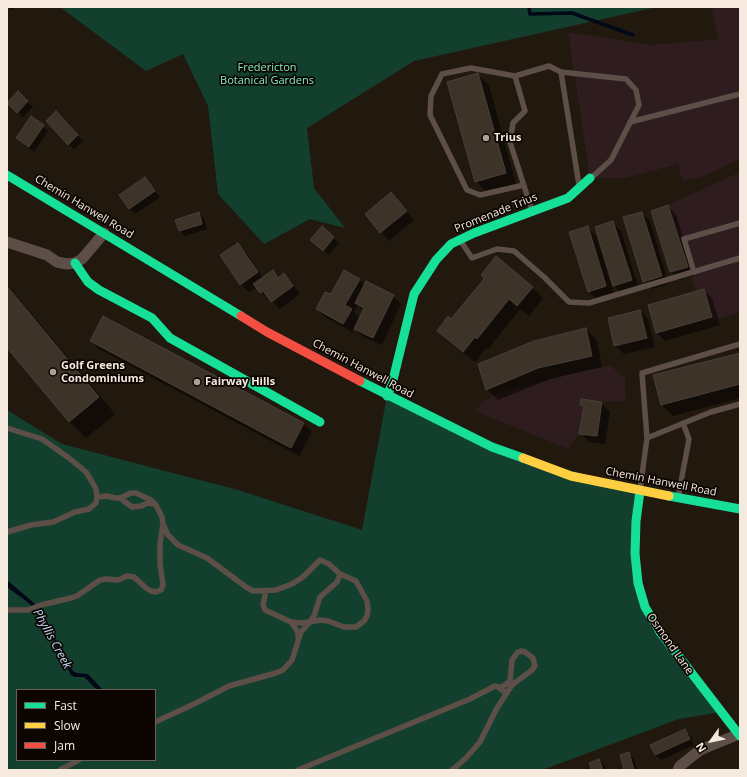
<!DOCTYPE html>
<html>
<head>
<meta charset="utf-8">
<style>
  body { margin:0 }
  #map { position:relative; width:747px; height:777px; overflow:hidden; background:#21180e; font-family:"Open Sans",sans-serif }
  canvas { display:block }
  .frame { position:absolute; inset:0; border:8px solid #f6eadf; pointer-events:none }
  .legend { position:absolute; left:16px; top:689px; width:140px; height:72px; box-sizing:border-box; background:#0c0501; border:1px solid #6a615a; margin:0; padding:5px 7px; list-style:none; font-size:12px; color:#f6eadf }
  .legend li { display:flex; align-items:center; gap:8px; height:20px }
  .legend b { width:20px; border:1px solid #6a615a }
  .north { position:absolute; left:691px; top:721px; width:40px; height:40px; -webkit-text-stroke:3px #0c0501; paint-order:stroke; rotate:237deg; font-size:11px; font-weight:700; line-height:16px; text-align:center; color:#f6eadf }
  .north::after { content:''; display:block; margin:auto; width:14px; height:18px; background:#f6eadf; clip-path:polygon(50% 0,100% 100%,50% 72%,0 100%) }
</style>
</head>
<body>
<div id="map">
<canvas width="747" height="777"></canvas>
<div class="frame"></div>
<ul class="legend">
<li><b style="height:5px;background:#16e098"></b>Fast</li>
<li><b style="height:5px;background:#ffcf43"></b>Slow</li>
<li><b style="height:5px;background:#f24e42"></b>Jam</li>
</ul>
<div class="north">N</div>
</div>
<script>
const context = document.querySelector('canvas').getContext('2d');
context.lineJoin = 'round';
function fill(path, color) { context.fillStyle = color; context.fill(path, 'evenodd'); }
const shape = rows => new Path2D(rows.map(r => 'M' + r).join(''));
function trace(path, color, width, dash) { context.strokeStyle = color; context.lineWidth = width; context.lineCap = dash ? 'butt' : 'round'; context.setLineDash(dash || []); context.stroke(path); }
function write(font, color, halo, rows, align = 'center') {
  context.font = font + ' "Open Sans",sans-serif'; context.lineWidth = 3.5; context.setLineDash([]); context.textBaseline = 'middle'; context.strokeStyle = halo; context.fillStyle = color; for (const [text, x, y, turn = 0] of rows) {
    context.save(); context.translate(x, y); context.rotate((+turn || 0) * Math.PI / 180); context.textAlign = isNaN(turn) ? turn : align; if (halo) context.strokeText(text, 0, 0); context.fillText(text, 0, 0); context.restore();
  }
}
const industrial = shape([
  [711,7,740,7,740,159,704,176,682,181,678,164,626,178,590,178,568,32,650,45,719,39],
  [740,172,740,312,712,321,704,289,696,291,668,205],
  [611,366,625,378,626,401,602,402,581,399,580,405,584,406,579,434,568,449,475,411,483,402,499,393,581,371]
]);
const green = shape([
  [60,7,657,7,414,61,307,128,314,188,345,228,310,219,264,244,218,194,208,106,183,54,146,71],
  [387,396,492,447,640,491,636,521,645,607,721,712,679,719,542,770,7,770,7,410,62,444,238,490,362,530],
  [17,690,155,690,155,760,17,760]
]);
const water = shape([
  [7,580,34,603,73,671,77,673,88,674,103,690,97,690,84,677,74,677,71,675,43,622,30,604,7,587]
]);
const shadow = shape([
  [9,7,15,7,12,10],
  [477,74,489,85,516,184,487,192,476,181],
  [18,93,33,107,23,117,8,103],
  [62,118,83,141,74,149,69,144],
  [43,126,48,131,34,152,17,138],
  [145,178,160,197,135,214,130,208],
  [399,202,414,220,389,241,366,214],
  [668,206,676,215,695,275,679,280,671,271],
  [641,213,650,221,669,284,652,289,644,281],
  [199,214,204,219,207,229,185,236,180,231,177,220],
  [613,223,621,231,639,289,623,294,614,286,596,228],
  [587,227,596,236,614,294,597,300,589,291],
  [322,228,339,243,329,255,317,245],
  [237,244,246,252,263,278,273,271,279,278,284,275,293,284,269,301,257,287,249,292,240,284],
  [359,280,365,285,393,296,401,304,382,345,363,337,354,328,352,332,325,317,317,309,331,296],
  [358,305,363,310,360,318,354,312],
  [7,284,115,414,86,438,70,422,7,346],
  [294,286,300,294,280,309,273,302],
  [532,287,543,298,529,316,520,309,488,349,486,348,475,362,449,342,438,331,452,320],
  [703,290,712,298,720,325,665,341,657,333,649,306],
  [640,311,648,319,655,347,624,354,615,346],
  [586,329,597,341,602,367,550,379,498,400,487,389],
  [91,341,303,424,312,432,299,456,99,349],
  [740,354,740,398,673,416,662,405],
  [601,403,610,412,605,444,589,442,580,433,584,408,581,405],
  [685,731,691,736,694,745,661,760,655,755],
  [629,753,634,759,637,770,625,770],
  [599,761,605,766,606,770,593,770]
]);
const stream = shape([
  [529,7,530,14,572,13,633,35]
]);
const building = shape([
  [478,73,506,173,475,182,447,82,478,73],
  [18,91,28,101,17,113,7,103,18,91],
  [56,111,78,135,68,145,46,121,56,111],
  [31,116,44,125,29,147,16,138,31,116],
  [145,177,155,191,129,209,119,195,145,177],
  [391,192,407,211,380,233,365,214,391,192],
  [668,205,688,267,670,272,651,211,668,205],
  [199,212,202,224,179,231,175,220,199,212],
  [642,212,662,276,643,282,623,217,642,212],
  [613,221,632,280,613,286,595,227,613,221],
  [322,226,334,237,323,251,310,240,322,226],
  [588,226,606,286,588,292,569,232,588,226],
  [238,243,258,272,240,285,220,255,238,243],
  [496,256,533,287,517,306,509,299,477,339,475,337,463,352,437,331,448,316,451,319,484,279,481,275,496,256],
  [273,270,278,278,284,273,293,286,271,302,263,291,260,293,253,284,273,270],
  [344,270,360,279,345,305,352,309,343,324,316,309,325,292,331,294,344,270],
  [366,281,394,295,373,338,354,329,364,308,355,303,366,281],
  [7,286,99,397,69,422,7,348,7,286],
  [704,289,712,317,656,333,648,305,704,289],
  [640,310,647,338,614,346,608,318,640,310],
  [103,316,304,423,291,448,90,341,103,316],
  [586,328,592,356,538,368,486,390,478,364,534,341,586,328],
  [740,353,740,384,661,405,653,375,740,353],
  [581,399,602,402,597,436,579,434,584,406,580,405,581,399],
  [685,729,690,739,655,755,650,745,685,729],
  [629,752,634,770,624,770,620,755,629,752],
  [599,759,603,770,592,770,589,763,599,759]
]);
const lane = shape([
  [561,72,579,185],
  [515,76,471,68,442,74,431,96,430,115,467,190,480,195,524,185],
  [630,122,740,94],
  [532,211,510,142,513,123,525,111,515,76,549,66,561,72,626,79,636,90,639,105,611,160,591,178],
  [460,240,472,258,497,249,514,251,544,277,569,302,589,303,740,258],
  [694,272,684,239,740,223],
  [7,428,42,439,69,458,86,472,91,480,96,489,97,497,96,503,89,509,75,512,53,522,31,525,7,532],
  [647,438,642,373,740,344],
  [640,490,647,438,711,412,740,404],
  [120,498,132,507,141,506,148,503,154,504],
  [678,498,689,439,683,423],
  [266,591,263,604,265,610,291,622,301,623,310,622,314,616,320,597,337,582,340,574],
  [7,610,28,610,41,605,71,598,77,596,100,580,106,579,118,580,127,576,134,577,146,588,151,591,156,592,161,590,163,585,160,564,160,544,163,524,162,517,156,505,151,500,136,493,131,493,120,498,115,498,107,496,97,497],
  [291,622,298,632,298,637],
  [155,722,194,704,229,686,276,673,283,670,292,660,301,632,310,622,320,620,328,621,344,627,356,627,364,621,367,616,368,609,367,601,356,581,340,574,329,564,320,560,303,577,292,584,276,590,253,591,246,587,207,558,178,545,168,535,163,524],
  [60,770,79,760],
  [298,770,470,699,495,686,498,687,506,693],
  [452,770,465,759,480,742,497,708,512,685,532,670,535,666,533,658,525,652,521,651,517,653,512,660,510,681,502,687,498,687]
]);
const street = shape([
  [7,242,47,255,57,262,67,264,75,263,82,259,104,233],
  [678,770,680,766,700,750,739,734]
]);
const fast = shape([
  [7,175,241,316],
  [75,263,88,282,99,290,152,318,170,338,320,422],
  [360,381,492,447,523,458],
  [387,396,392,384,414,294,436,260,451,244,474,233,568,198,590,178],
  [640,491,636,521,635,554,638,583,645,607,660,632,740,736],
  [669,496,740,509]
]);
const slow = shape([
  [523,458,571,476,669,496]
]);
const jam = shape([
  [241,316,267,332,360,381]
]);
const markers = [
  [486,138,4,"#aba096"],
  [53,372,4,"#aba096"],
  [197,382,4,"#aba096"]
];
const parkNames = [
  ["Fredericton",267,68],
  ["Botanical Gardens",267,81]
];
const poiNames = [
  ["Trius",494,138],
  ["Golf Greens",61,366],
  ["Condominiums",61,379],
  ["Fairway Hills",205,382]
];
const streetNames = [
  ["Chemin Hanwell Road",84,207,31],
  ["Promenade Trius",496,213,-22],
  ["Chemin Hanwell Road",363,369,28],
  ["Chemin Hanwell Road",661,482,11],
  ["Osmond Lane",670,644,55]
];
const waterNames = [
  ["Phyllis Creek",52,639,61]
];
fill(industrial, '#2e1c1e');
fill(green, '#13402e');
fill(water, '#030818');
fill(shadow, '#0007');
trace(stream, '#030818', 3.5);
fill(building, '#3d3329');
trace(building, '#484038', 1);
trace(lane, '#5d4e47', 5.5);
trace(street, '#5d4e47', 11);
trace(fast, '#16e098', 9);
trace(slow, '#ffcf43', 9);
trace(jam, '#f24e42', 9);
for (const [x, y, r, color] of markers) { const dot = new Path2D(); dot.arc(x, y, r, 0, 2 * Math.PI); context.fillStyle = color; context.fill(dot); trace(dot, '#0c0501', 1.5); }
write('11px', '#82ecbf', '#0c0501', parkNames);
write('bold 11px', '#f6eadf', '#0c0501', poiNames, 'left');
write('11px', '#f6eadf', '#0c0501', streetNames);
write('italic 12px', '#bedbf5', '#0c0501', waterNames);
</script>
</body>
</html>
